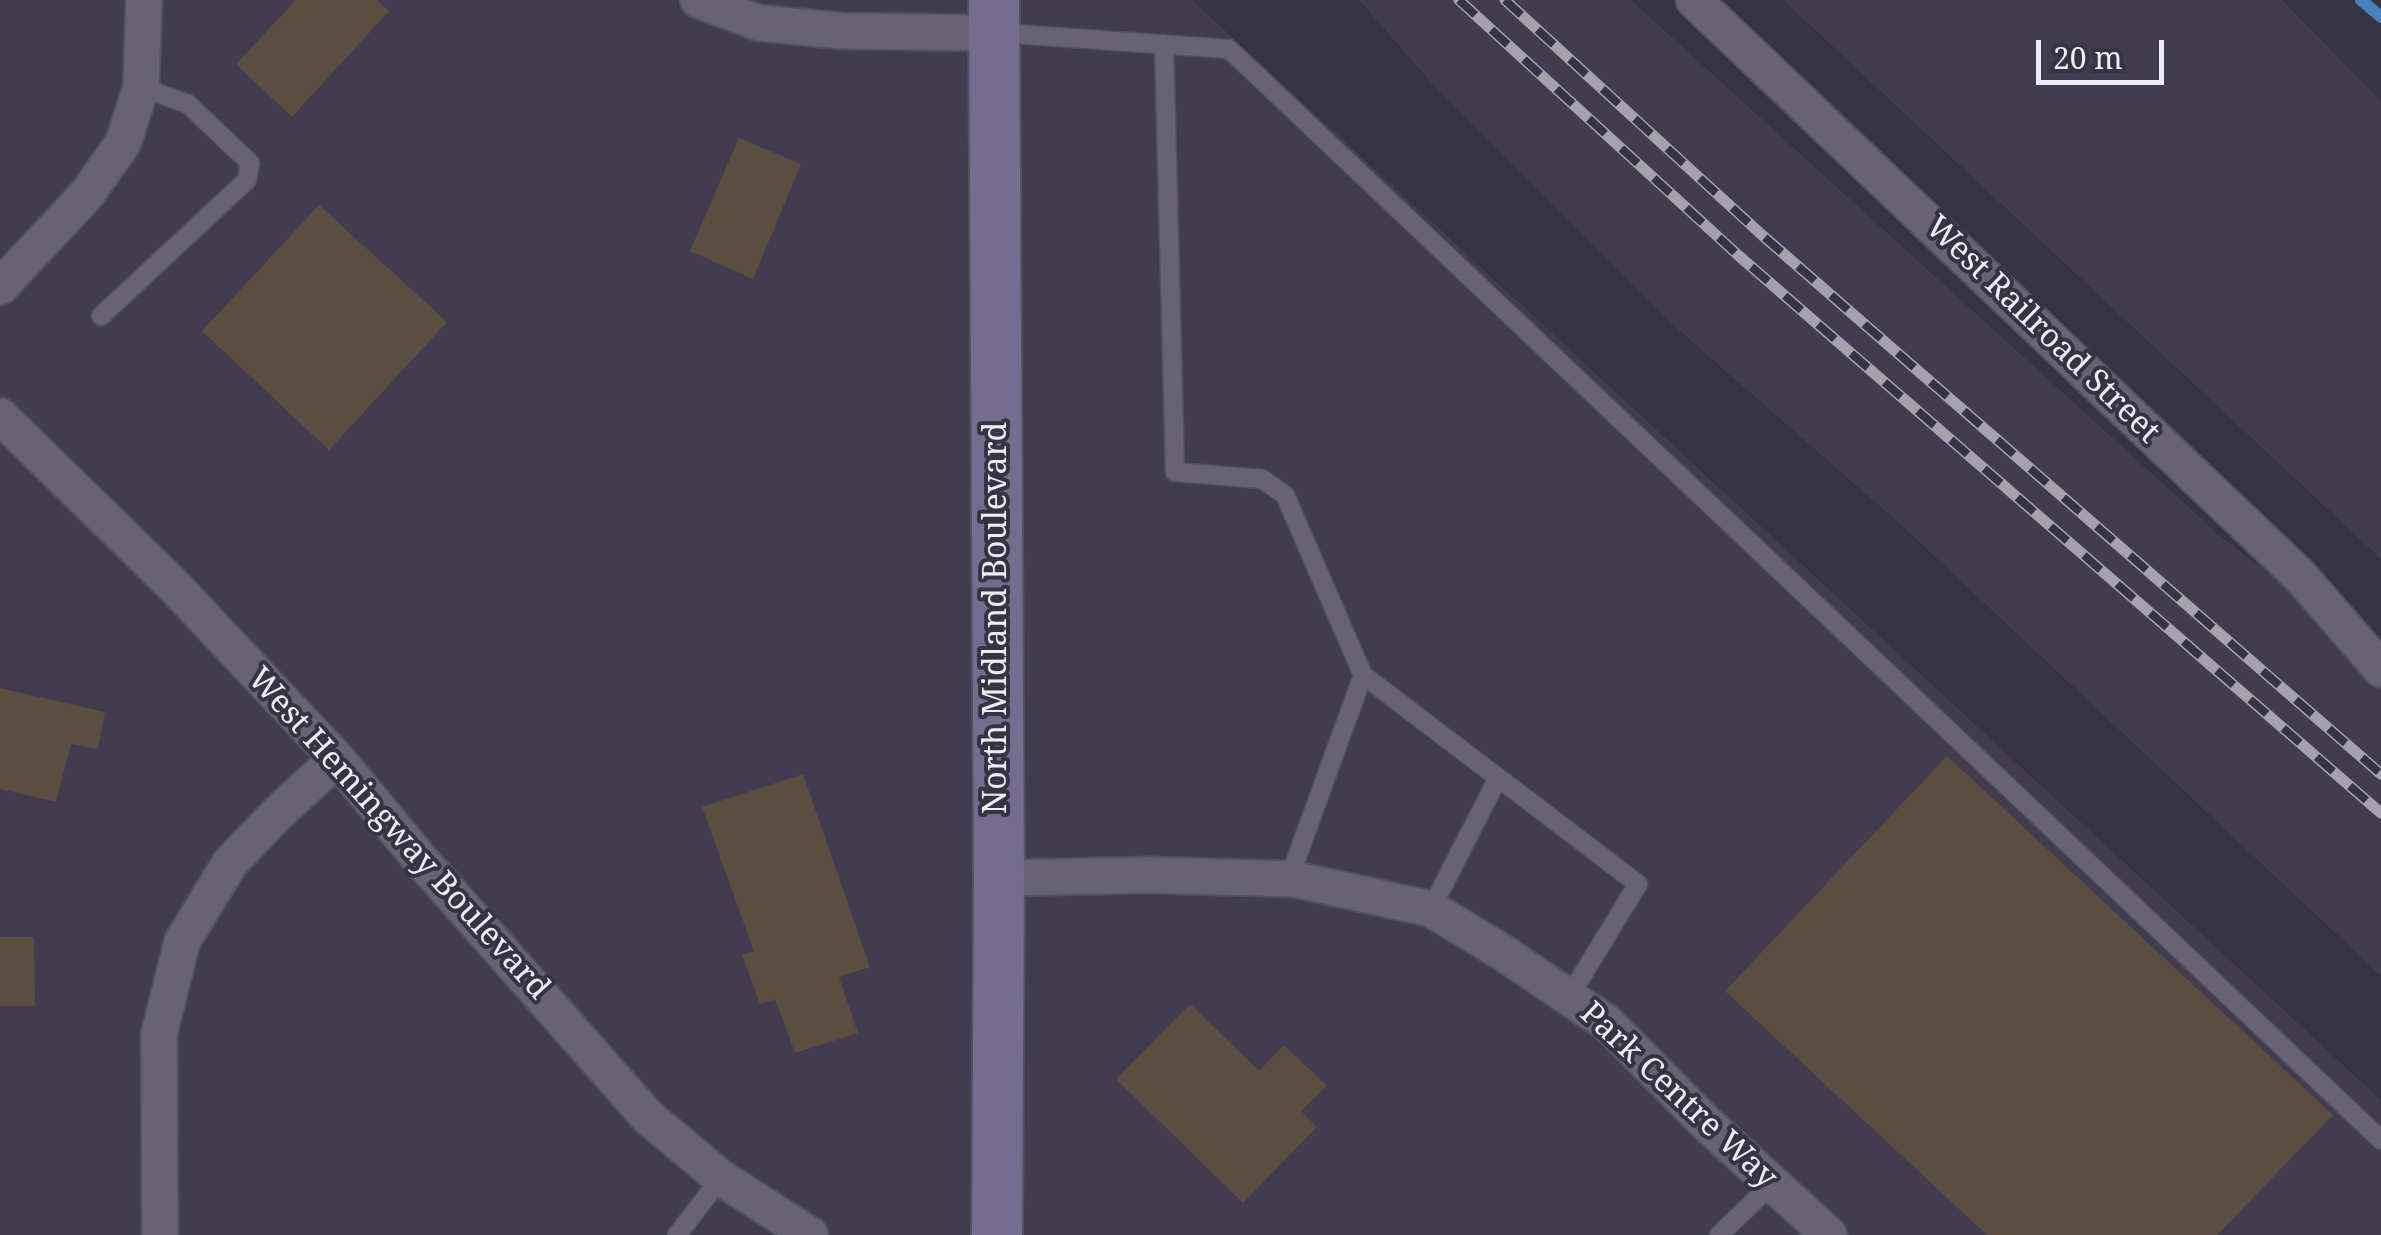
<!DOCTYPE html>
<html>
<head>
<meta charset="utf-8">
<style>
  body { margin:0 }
  #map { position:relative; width:2381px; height:1235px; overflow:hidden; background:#363342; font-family:"Noto Serif",serif }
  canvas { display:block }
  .scale { position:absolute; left:2036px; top:40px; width:128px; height:45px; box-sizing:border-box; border:5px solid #eeecf6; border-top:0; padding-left:12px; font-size:30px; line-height:35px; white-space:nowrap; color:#eeecf6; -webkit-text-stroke:8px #363342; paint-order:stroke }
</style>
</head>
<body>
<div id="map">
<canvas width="2381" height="1235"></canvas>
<div class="scale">20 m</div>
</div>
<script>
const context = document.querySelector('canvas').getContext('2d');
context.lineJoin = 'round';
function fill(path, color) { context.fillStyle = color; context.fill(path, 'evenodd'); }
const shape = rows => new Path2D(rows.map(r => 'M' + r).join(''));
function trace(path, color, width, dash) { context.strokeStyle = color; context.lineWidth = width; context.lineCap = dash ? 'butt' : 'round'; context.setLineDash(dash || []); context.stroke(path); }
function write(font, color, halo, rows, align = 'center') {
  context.font = font + ' "Noto Serif",serif'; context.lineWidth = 8; context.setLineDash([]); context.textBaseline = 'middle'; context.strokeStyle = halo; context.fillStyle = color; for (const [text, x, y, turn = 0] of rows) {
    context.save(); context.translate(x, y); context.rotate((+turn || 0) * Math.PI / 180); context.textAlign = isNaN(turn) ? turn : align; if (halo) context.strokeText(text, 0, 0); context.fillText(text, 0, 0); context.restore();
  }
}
const built = shape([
  [0,0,1192,0,2381,1100,2381,1235,0,1235],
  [1359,0,1631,0,2225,540,2381,655,2381,976,1898,522,1681,332,1428,79],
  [1783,0,2282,0,2381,101,2381,559]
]);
const stream = shape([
  [2361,0,2381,17]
]);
const building = shape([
  [296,0,377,0,389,11,292,117,236,64],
  [739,138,801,164,753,279,690,251],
  [319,205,447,322,329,450,202,331],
  [0,688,105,712,98,749,71,744,56,802,0,789],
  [1947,756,2333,1115,2217,1235,1987,1235,1725,991],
  [803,774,870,967,839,977,858,1033,795,1053,775,999,760,1004,742,954,754,951,702,807],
  [0,937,34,937,35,1006,0,1006],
  [1190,1004,1259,1071,1284,1045,1327,1086,1301,1111,1317,1127,1243,1203,1116,1079]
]);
const lane = shape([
  [1000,33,1229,49,2381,1140],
  [1164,44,1175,472,1262,479,1285,495,1363,675],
  [101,316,247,180,250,163,188,104,141,87],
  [1289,879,1363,675,1638,884,1569,997],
  [1431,909,1498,778],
  [677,1235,721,1178],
  [1719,1235,1773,1183]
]);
const street = shape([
  [698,0,759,23,843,31,994,33],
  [1694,0,2300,576,2381,669],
  [0,287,87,194,123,143,141,87,144,0],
  [0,416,174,586,337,759,420,859,648,1117,721,1178,810,1235],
  [999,878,1150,875,1293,879,1431,909,1502,952,1607,1023,1707,1124,1829,1235],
  [160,1235,159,1034,182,942,230,863,279,812,337,759]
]);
const secondary = shape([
  [994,0,999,878,997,1235]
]);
const rail = shape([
  [1459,0,1739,256,2381,813],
  [1505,0,1762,235,2381,774]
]);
const streetNames = [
  ["West Railroad Street",2042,330,44],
  ["North Midland Boulevard",997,618,-90],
  ["West Hemingway Boulevard",398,834,48],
  ["Park Centre Way",1678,1096,43]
];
fill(built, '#413c50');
trace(stream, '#4683b9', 12);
fill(building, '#5a4e41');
trace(lane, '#54515e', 21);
trace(street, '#54515e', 39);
trace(secondary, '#54515e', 54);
trace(lane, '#676374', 18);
trace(street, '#676374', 35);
trace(secondary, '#746d90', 50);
trace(rail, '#a5a2ae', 11);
trace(rail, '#363342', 8, [22]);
write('32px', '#eeecf6', '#363342', streetNames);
</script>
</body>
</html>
